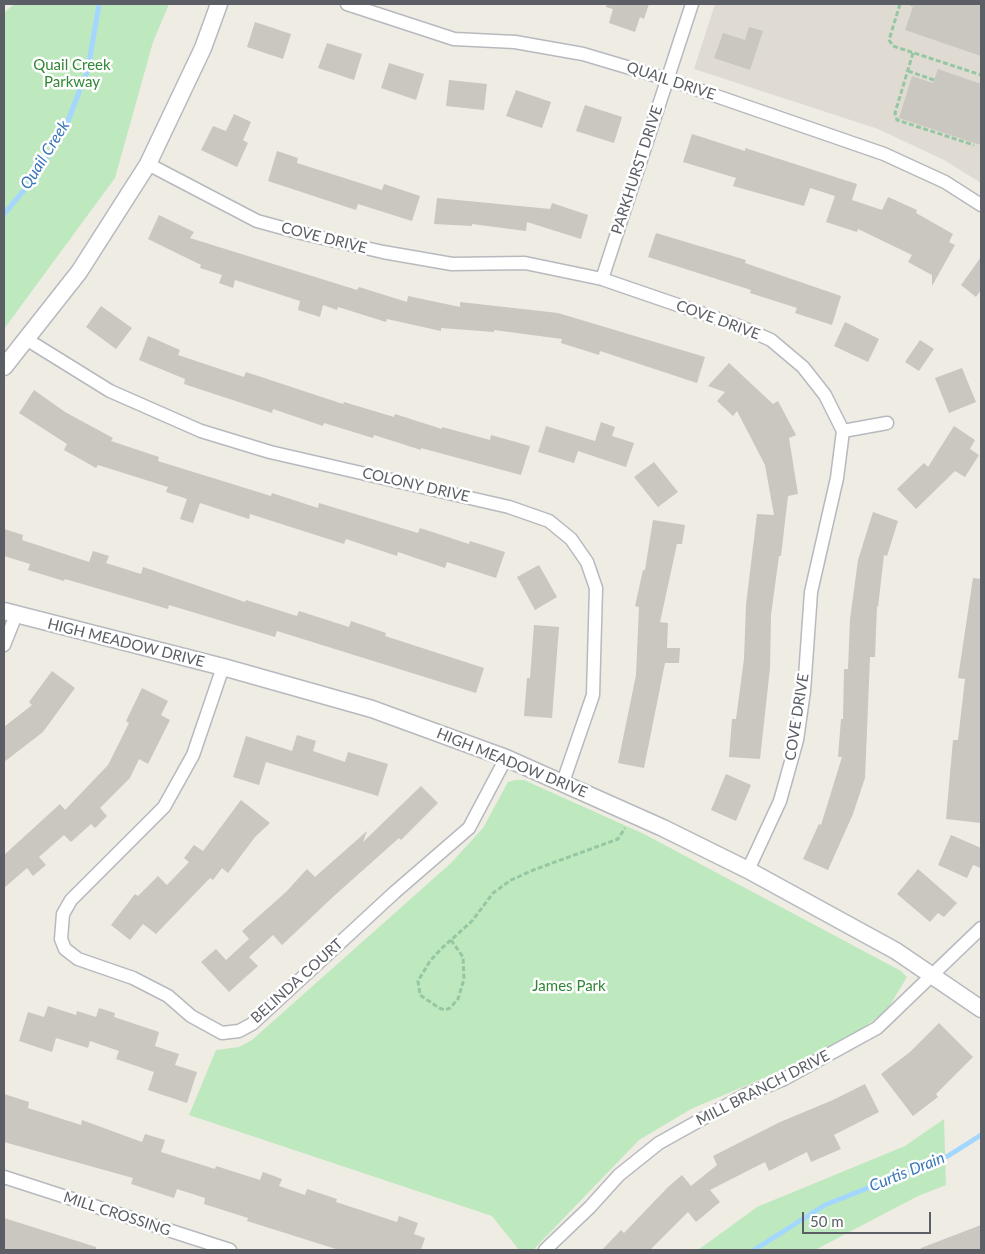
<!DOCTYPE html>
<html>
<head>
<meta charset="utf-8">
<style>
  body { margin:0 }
  #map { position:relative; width:985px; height:1254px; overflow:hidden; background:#efece3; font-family:Lato,sans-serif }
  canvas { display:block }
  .frame { position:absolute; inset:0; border:5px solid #5b5f65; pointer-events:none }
  .scale { position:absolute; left:802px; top:1212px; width:129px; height:22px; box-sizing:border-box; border:2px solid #5b5f65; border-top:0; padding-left:6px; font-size:15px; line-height:18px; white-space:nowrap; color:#5b5f65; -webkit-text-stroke:4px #fff; paint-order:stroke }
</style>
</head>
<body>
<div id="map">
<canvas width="985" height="1254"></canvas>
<div class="frame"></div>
<div class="scale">50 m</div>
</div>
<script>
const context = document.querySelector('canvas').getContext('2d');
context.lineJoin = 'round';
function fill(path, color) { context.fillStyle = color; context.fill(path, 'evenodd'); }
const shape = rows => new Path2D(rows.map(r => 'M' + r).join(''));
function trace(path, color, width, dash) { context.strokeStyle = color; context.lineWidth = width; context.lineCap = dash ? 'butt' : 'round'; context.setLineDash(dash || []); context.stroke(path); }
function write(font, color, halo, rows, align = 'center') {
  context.font = font + ' Lato,sans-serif'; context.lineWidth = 5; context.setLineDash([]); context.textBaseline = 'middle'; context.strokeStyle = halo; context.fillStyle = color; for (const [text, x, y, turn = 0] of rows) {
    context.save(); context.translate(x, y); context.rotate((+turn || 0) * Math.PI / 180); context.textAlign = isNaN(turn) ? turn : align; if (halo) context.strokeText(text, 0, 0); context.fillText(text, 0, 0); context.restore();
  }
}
const education = shape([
  [715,4,981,4,981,183,944,160,878,129,694,69]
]);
const green = shape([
  [14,4,169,4,153,42,115,178,4,329,4,13],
  [515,780,524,780,644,834,901,971,907,977,887,1010,860,1030,810,1058,691,1109,639,1140,533,1250,519,1250,492,1216,189,1115,216,1050,239,1047,252,1040,451,863,483,828,508,782],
  [944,1119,946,1185,918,1196,815,1250,698,1250,757,1207,905,1146]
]);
const stream = shape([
  [4,214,36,176,66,126,88,69,99,4],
  [754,1250,825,1205,948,1156,981,1135]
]);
const building = shape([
  [607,4,649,4,644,19,640,17,635,32,609,23,613,9,606,7],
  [914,4,981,4,981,56,905,30],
  [255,22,291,34,283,59,247,47],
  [749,27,763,31,750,70,714,58,723,33,745,40],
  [327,43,362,54,354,80,318,68],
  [389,63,424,74,416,100,381,88],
  [938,69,981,84,981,145,899,118,912,76,933,83],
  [449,80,487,84,484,110,446,106],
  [516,90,551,102,542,128,506,116],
  [585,105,622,117,614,143,576,131],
  [234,114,251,122,243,140,248,143,237,167,201,150,213,126,226,131],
  [692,134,745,151,745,148,857,184,852,200,882,210,888,197,917,210,916,213,953,234,949,242,955,245,932,286,932,275,908,262,912,255,858,229,857,232,826,222,835,196,810,188,804,206,733,186,736,178,683,162],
  [277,151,298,158,297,163,382,190,384,184,420,196,412,221,358,204,356,210,268,181],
  [437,198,550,209,552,203,588,215,581,239,527,222,526,231,472,224,472,226,434,224],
  [159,215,194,232,190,238,357,290,359,287,407,302,408,296,460,307,460,302,558,313,705,357,697,383,600,351,599,355,561,343,562,339,494,330,494,332,441,328,441,331,387,319,386,322,338,307,337,310,323,305,320,317,298,310,300,301,235,280,233,288,219,283,222,275,200,268,201,265,148,239],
  [656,233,746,260,745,263,841,296,832,325,795,313,797,308,750,293,751,290,648,257],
  [981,257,981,290,976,297,961,285],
  [101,306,132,328,116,349,86,327],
  [845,322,879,339,868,362,834,346],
  [148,336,180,350,178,355,244,377,246,372,343,404,344,402,394,417,395,414,442,429,442,427,490,440,491,435,530,446,521,475,421,448,421,450,374,435,373,438,324,423,323,426,273,409,272,413,184,384,185,379,139,360],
  [920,340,934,349,919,371,905,362],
  [729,363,773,404,778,401,796,435,789,438,798,494,788,496,781,556,779,556,771,615,770,668,760,759,729,757,732,719,736,719,744,659,746,605,757,514,774,515,765,465,737,411,733,416,717,401,725,392,708,386],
  [962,368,976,402,949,413,935,378],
  [34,390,65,412,113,438,111,441,159,457,158,461,271,496,272,493,318,508,319,503,418,533,420,528,469,544,470,541,505,552,496,578,447,562,445,568,398,552,397,556,346,539,344,544,250,514,249,519,200,503,193,523,180,519,187,499,166,492,168,487,98,465,96,468,64,450,67,444,19,413],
  [601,422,615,427,612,436,634,443,626,467,578,451,574,463,538,452,546,426,595,441],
  [954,426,975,440,970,449,979,455,965,477,955,471,916,509,897,489,924,463,928,467],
  [654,462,678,492,658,507,634,477],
  [873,512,898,521,887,556,884,555,878,607,877,606,875,657,870,657,865,778,853,814,828,870,803,859,819,824,821,825,842,757,838,757,841,719,843,719,844,669,848,669,850,619,858,560],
  [653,520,685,525,682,544,677,544,660,622,668,623,667,648,680,648,679,663,665,663,644,768,618,763,636,675,639,607,635,606,643,570,645,570],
  [4,529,23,535,22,540,89,562,93,551,109,556,106,563,141,574,143,567,245,602,246,600,297,616,299,611,349,627,351,621,386,633,385,636,484,668,476,693,277,631,275,637,169,605,168,609,65,579,64,581,28,570,30,564,4,556],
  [539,565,557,597,535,610,517,577],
  [973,578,981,579,981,823,946,819,953,740,958,740,965,679,958,678],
  [534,625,559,627,552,718,524,716,527,678,530,678],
  [52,671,75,688,43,732,4,762,4,727,32,705,29,702],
  [142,688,168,701,161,715,170,720,148,764,139,759,130,778,100,808,107,816,95,828,91,824,71,842,64,835,39,857,46,865,33,876,27,868,4,888,4,855,60,804,65,810,108,765,129,723,126,721],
  [297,735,316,741,313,751,345,762,348,752,388,764,378,796,266,762,259,785,233,777,246,736,292,751],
  [726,774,751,785,736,821,711,810],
  [421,786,438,803,401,840,399,838,334,896,282,945,273,935,249,957,258,966,229,992,201,962,216,949,226,960,249,939,242,931,286,892,307,869,315,877,367,831,363,842],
  [241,800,270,823,255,837,228,873,222,868,213,880,210,878,156,934,143,924,130,940,111,925,135,894,138,896,158,876,167,885,189,862,184,858,194,845,203,851],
  [951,835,981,848,981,868,973,865,967,878,938,865],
  [918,869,957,903,944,917,938,913,930,922,897,894],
  [48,1006,76,1015,77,1011,96,1017,99,1008,115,1013,114,1017,159,1032,155,1046,179,1054,175,1065,197,1072,187,1103,148,1090,154,1072,116,1059,119,1051,90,1041,88,1048,56,1038,52,1052,19,1041,28,1012,44,1017],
  [939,1023,973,1057,936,1094,938,1097,913,1116,881,1074,910,1052],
  [865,1084,879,1112,834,1135,841,1149,811,1162,807,1152,769,1171,765,1162,710,1190,720,1202,696,1222,688,1212,650,1250,602,1250,621,1230,624,1233,668,1187,682,1175,691,1186,717,1165,713,1156,780,1122,833,1100],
  [4,1094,29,1102,28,1108,81,1125,82,1120,142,1142,145,1134,165,1140,161,1152,215,1169,216,1166,260,1180,263,1172,282,1179,279,1186,305,1195,307,1189,337,1199,336,1202,397,1222,399,1216,418,1223,414,1234,425,1238,421,1250,339,1250,247,1221,248,1218,204,1204,205,1198,177,1189,174,1198,131,1184,133,1178,4,1142],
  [4,1218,96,1247,96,1250,4,1250],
  [981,1225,981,1250,921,1250,921,1248]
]);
const path = shape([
  [900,4,889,40,893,46,981,75],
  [911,4,913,5],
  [913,53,895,113,897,120,974,145],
  [908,71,934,80],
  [451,940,463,957,464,979,458,999,450,1008,445,1010,439,1008,420,995,418,981,430,961,441,949,472,921,493,893,511,880,536,869,618,839,625,828]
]);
const minor = shape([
  [347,4,454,39,515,42,583,54,667,79,884,154,945,182,981,205],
  [148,164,257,221,301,233,383,252,452,264,525,263,602,279,739,326,771,340,803,367,825,395,843,431,837,478,811,592,804,691,797,740,780,801,748,870],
  [602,279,692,4],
  [26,339,110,391,201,431,270,452,509,507,549,521,571,539,587,562,596,588,593,695,563,782],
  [843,431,887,423],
  [4,645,16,615],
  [223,667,193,755,164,807,71,900,63,914,61,939,65,949,78,959,133,978,168,996,191,1016,222,1033,239,1031,252,1024,395,892,469,828,506,758],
  [4,1177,230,1250],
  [545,1250,590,1207,619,1175,659,1143,745,1095,784,1079,877,1028,981,928]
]);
const tertiary = shape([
  [4,367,79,272,148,164,203,48,219,4],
  [4,611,223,667,372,709,506,758,663,828,748,870,896,951,981,1009]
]);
const parkNames = [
  ["Quail Creek",72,65],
  ["Parkway",72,82],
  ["James Park",569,986]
];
const streetNames = [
  ["QUAIL DRIVE",671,81,18],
  ["PARKHURST DRIVE",637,170,-72],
  ["COVE DRIVE",324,238,14],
  ["COVE DRIVE",718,320,20],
  ["COLONY DRIVE",416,485,13],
  ["HIGH MEADOW DRIVE",126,643,14],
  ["COVE DRIVE",797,717,-81],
  ["HIGH MEADOW DRIVE",512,763,22],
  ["BELINDA COURT",297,981,-42],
  ["MILL BRANCH DRIVE",763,1088,-27],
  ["MILL CROSSING",117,1214,18]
];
const waterNames = [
  ["Quail Creek",45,155,-58],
  ["Curtis Drain",907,1172,-22]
];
fill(education, '#dfdbd2');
fill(green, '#bee8be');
trace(stream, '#a3d7ff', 5);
fill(building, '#cac6c0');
trace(minor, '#b6b9be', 15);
trace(tertiary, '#b6b9be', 19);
trace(path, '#95c7a3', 3, [5, 2.5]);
trace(minor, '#fff', 12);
trace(tertiary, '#fff', 16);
write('15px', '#308734', '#fff', parkNames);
write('15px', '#5b5f65', '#fff', streetNames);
write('italic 16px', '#3a77b8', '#fff', waterNames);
</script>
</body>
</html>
